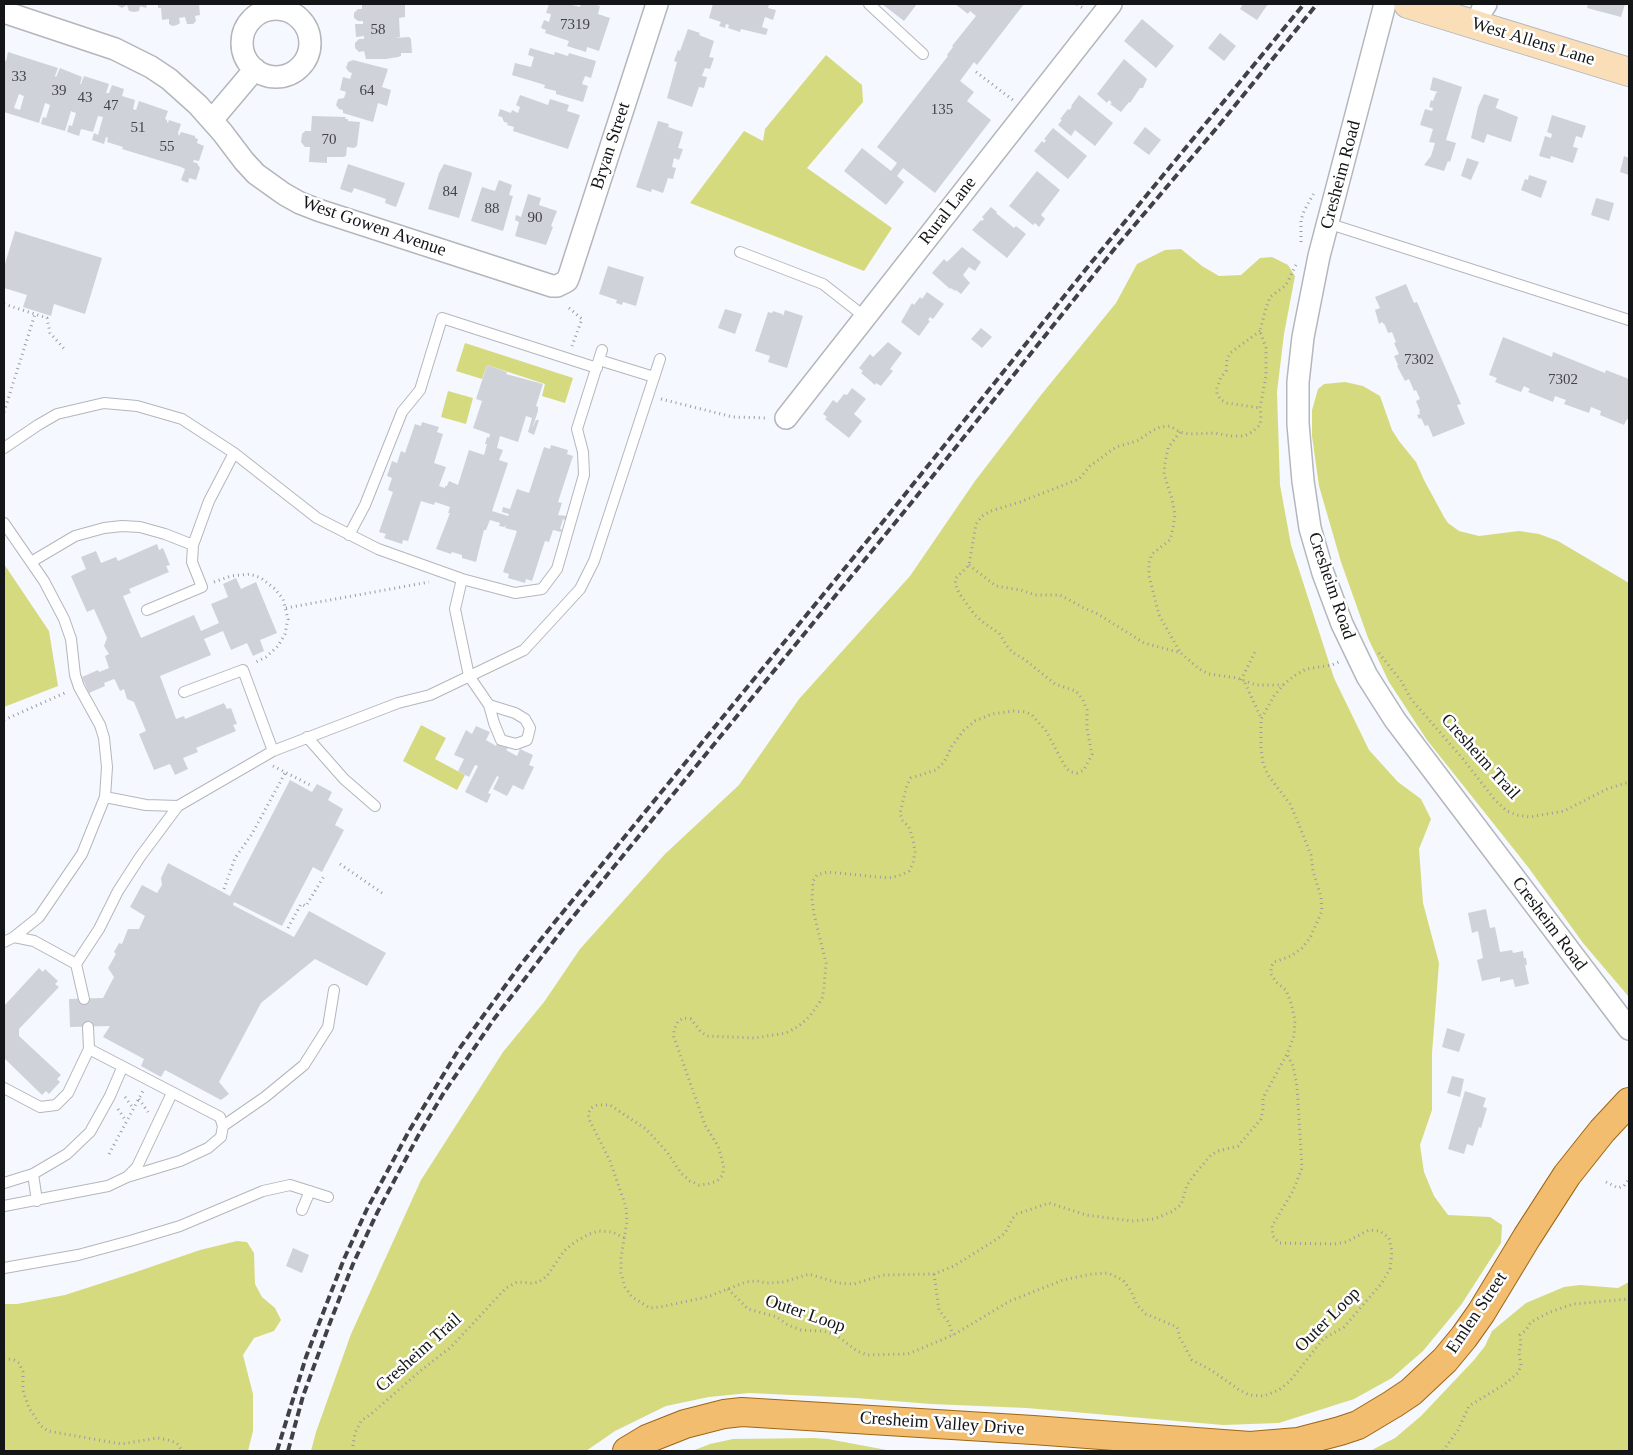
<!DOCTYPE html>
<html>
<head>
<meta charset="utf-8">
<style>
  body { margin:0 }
  #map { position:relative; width:1633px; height:1455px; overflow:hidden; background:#f5f8fe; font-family:Georgia,serif }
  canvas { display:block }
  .frame { position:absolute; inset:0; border:5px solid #141517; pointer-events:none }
</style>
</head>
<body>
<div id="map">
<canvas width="1633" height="1455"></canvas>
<div class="frame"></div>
</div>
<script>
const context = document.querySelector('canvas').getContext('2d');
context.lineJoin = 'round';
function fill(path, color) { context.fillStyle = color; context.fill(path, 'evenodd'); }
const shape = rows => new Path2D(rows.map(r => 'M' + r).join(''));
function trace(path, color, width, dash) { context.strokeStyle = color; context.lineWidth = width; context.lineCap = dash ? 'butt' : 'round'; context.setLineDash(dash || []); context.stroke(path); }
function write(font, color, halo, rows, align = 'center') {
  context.font = font + ' Georgia,serif'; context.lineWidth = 5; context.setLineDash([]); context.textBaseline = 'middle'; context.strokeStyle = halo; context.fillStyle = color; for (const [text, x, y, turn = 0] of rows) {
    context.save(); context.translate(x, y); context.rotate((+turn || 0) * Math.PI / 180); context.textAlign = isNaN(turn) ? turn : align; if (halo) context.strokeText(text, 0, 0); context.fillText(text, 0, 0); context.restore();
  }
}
const green = shape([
  [826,55,862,85,863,102,807,168,892,228,864,271,690,203,744,131,763,141,765,129],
  [1181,249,1202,266,1219,276,1241,275,1260,258,1272,257,1288,265,1295,276,1284,334,1277,392,1280,485,1291,545,1334,678,1369,750,1398,782,1421,799,1431,819,1419,849,1423,903,1439,963,1432,1053,1432,1110,1420,1145,1424,1172,1434,1196,1448,1215,1490,1217,1502,1225,1501,1243,1461,1305,1423,1351,1392,1378,1354,1399,1279,1423,1223,1425,1027,1408,931,1404,856,1398,749,1393,709,1397,666,1406,615,1431,586,1451,311,1451,316,1432,351,1334,421,1180,503,1052,544,1002,580,949,665,854,739,785,799,699,910,576,975,481,1041,395,1116,303,1137,264,1165,250],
  [465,343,573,378,565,403,542,396,545,384,487,365,482,379,456,371],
  [1345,382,1363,386,1380,396,1392,430,1399,441,1416,462,1424,480,1444,517,1448,523,1459,531,1479,536,1519,531,1539,534,1558,541,1629,583,1629,997,1583,943,1528,867,1427,740,1389,682,1368,638,1341,562,1319,486,1312,436,1312,410,1318,389,1324,384],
  [448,391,473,398,466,424,441,417],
  [4,564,49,631,58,686,4,707],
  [421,725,446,738,435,759,465,775,457,790,403,761],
  [237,1241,247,1242,254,1253,255,1284,262,1297,275,1308,281,1320,274,1331,254,1338,243,1355,253,1394,253,1431,248,1451,4,1451,4,1304,17,1304,65,1295,133,1273,200,1250],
  [1629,1282,1629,1451,1370,1451,1395,1438,1421,1416,1474,1360,1485,1346,1492,1331,1526,1303,1564,1287,1580,1285,1618,1288],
  [814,1438,828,1439,892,1451,692,1451,710,1444,733,1439]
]);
const building = shape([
  [115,4,147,4,146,8,140,6,139,11,134,12,129,11,127,5,122,8],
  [158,4,199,4,200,15,195,16,196,21,193,24,187,24,185,17,179,18,180,23,177,25,172,26,169,24,169,19,162,20,161,8,158,8],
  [362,4,405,4,405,17,399,18,400,37,395,38,409,37,411,39,412,53,401,53,401,56,398,57,386,59,366,59,364,51,359,52,355,48,355,43,359,39,364,39,364,36,356,37,355,24,363,24,363,21,358,21,354,18,354,13,358,9,362,9],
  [549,4,568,4,580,7,581,4,592,4,600,6,598,14,610,18,599,51,587,47,586,52,567,46,569,41,545,33,546,30,541,28,544,20,549,22,551,14,546,13],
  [713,4,765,4,769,5,768,8,776,10,773,20,765,17,762,27,768,29,766,35,741,29,740,32,728,28,729,25,726,24,725,28,719,26,721,22,709,18],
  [882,4,917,4,904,21],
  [955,4,1024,4,977,65,974,62,960,81,974,92,967,101,991,120,935,193,903,168,897,176,904,182,886,205,844,171,862,148,891,171,897,163,877,147,948,56,947,55,953,47,952,46,976,16,970,11,968,14],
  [1243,4,1268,4,1257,20,1240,9],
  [1588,4,1625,4,1621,17,1587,8],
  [1142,19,1174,46,1156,68,1124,41],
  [688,29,700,33,699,35,714,41,709,57,714,58,710,69,705,68,702,76,707,77,704,88,699,87,692,107,667,98,677,62,674,61,678,50,680,51],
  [1220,33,1236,46,1224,61,1208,48],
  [530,48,554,55,555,52,568,56,569,53,596,61,591,78,585,76,582,84,588,86,583,102,556,94,556,91,544,88,545,85,512,75,515,63,531,67,534,57,528,55],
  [8,52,58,68,55,76,56,77,60,68,82,77,80,84,81,84,84,76,109,84,106,93,109,93,112,85,124,89,122,96,135,100,133,109,136,110,139,101,168,111,165,119,167,120,167,122,168,123,169,120,181,124,178,133,179,136,181,132,195,136,195,138,198,139,197,143,204,146,199,161,194,160,193,162,197,163,200,168,196,180,189,178,188,183,181,180,185,169,181,167,122,149,123,147,107,142,108,138,106,137,104,144,92,140,94,133,98,135,103,117,98,116,93,132,81,129,79,136,67,132,69,125,72,126,76,113,73,112,71,111,65,131,41,124,43,117,46,118,50,105,45,103,39,123,4,112,4,60,6,61],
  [19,94,24,96,20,110,14,108],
  [1124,59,1147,79,1143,88,1140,88,1130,103,1129,102,1121,112,1110,104,1112,103,1109,100,1107,103,1097,94],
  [353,60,388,69,382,87,391,90,387,106,378,103,373,122,343,113,343,110,339,109,336,105,338,99,344,98,346,92,340,90,343,77,350,79,352,73,349,72,346,68,348,62],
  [1433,77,1462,87,1446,140,1456,143,1450,162,1448,161,1444,171,1424,165,1431,156,1435,143,1429,142,1433,129,1420,125,1425,109,1432,111,1433,108,1429,107,1431,100,1433,101,1436,93,1438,92,1430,90],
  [1484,94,1499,99,1495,110,1496,108,1518,117,1511,142,1487,134,1484,143,1471,138,1478,107],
  [520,95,548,105,550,99,569,105,567,111,580,115,568,149,513,131,514,127,507,125,508,123,504,122,502,117,498,116,500,109,511,113,512,110,518,113,520,107,516,105],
  [1079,95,1113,123,1095,146,1075,130,1071,136,1058,125,1062,120,1060,119,1068,109,1070,110,1072,106,1071,106],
  [1552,115,1586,126,1582,138,1576,136,1573,147,1578,148,1573,163,1551,156,1550,159,1539,156,1545,136,1551,138,1552,134,1547,132],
  [312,116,346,117,345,119,348,119,348,121,360,122,357,146,354,148,347,147,346,156,343,157,327,157,327,163,309,162,310,147,305,147,301,142,302,134,305,131,311,131],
  [658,121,669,124,668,127,683,132,678,148,683,149,679,160,674,158,672,167,676,168,673,179,668,178,663,193,652,189,651,192,636,187],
  [1145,127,1161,140,1149,155,1133,143],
  [1053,128,1087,156,1068,179,1034,151,1042,141,1044,143,1046,140,1044,139],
  [1624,156,1629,158,1629,175,1620,172],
  [1467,158,1479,162,1471,180,1461,176],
  [348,164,405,183,396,207,385,203,386,199,354,188,352,193,340,189],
  [444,164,471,172,472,174,459,218,428,209,439,173],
  [1037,171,1060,190,1041,215,1045,219,1039,227,1035,223,1033,225,1009,206],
  [1529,175,1547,181,1541,198,1521,190,1525,179,1528,180],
  [499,180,512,185,509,195,513,196,503,231,471,221,482,187,495,191],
  [528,194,541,198,539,205,557,211,551,226,553,227,546,245,515,236,519,222,515,220,516,215,521,217],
  [1596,198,1614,203,1609,221,1591,215],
  [991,207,997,212,996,213,1014,228,1016,226,1026,234,1007,258,972,230,981,220,982,221,984,219,982,217],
  [15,231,102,258,85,314,54,304,51,316,23,307,27,295,4,288,4,267],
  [962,247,981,262,975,271,969,267,963,275,970,283,961,294,956,290,955,291,951,288,950,289,932,273,944,259,947,262],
  [608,266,644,277,636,306,623,302,622,305,616,303,617,300,599,294],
  [1406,284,1414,303,1417,302,1461,404,1457,405,1465,424,1433,437,1428,425,1425,426,1421,418,1419,419,1417,415,1420,414,1419,411,1420,411,1416,401,1420,399,1416,390,1414,391,1409,379,1405,381,1397,366,1398,365,1394,356,1399,354,1394,343,1396,342,1392,332,1388,333,1385,325,1382,322,1379,324,1375,310,1380,308,1375,297],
  [927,292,944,304,933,319,930,317,928,320,930,321,919,336,901,322,912,303,914,305,920,297,922,299],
  [725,309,742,314,735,334,718,328],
  [785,310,803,316,787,368,768,362,770,356,755,351,768,312,772,313,773,311,782,314,783,316],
  [981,328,992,337,982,348,971,339],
  [1503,337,1552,357,1553,352,1605,373,1606,370,1629,379,1629,420,1627,419,1624,425,1600,415,1601,411,1591,407,1589,413,1564,404,1566,400,1555,396,1553,402,1528,392,1530,389,1524,386,1521,392,1495,382,1497,378,1489,375],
  [888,342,902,353,890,369,893,371,881,386,876,383,875,385,867,378,861,373,863,371,859,368,870,354,873,357],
  [487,365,507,372,506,374,543,384,536,406,538,407,538,411,532,429,536,420,539,420,534,435,528,432,532,418,526,416,518,442,500,436,497,448,503,450,499,460,508,463,492,511,508,516,509,514,502,512,503,507,510,509,517,489,529,493,544,447,550,449,551,445,568,450,567,454,573,456,558,502,562,503,558,515,567,516,565,520,563,519,560,529,562,529,561,532,553,530,549,542,545,541,532,581,526,579,525,583,508,578,509,574,503,572,517,531,505,528,506,525,504,527,499,526,500,523,490,520,486,530,484,530,476,562,462,558,462,555,452,552,451,554,436,549,450,513,448,513,450,507,435,502,434,505,421,501,408,541,403,540,402,544,384,538,386,534,379,532,393,492,388,490,392,478,387,476,392,461,397,463,401,451,405,453,415,424,421,426,422,422,439,427,437,432,443,434,434,463,446,467,439,486,445,488,445,486,447,486,449,481,458,485,469,450,484,455,487,444,485,444,487,437,489,438,490,434,473,428,482,401,476,399],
  [852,388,866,399,854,414,862,421,849,438,825,419,827,417,823,414,833,400,837,403,844,394,847,395],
  [157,544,159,550,163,548,170,565,166,566,169,572,129,589,131,593,123,596,141,638,194,615,201,631,219,623,211,604,228,597,223,584,236,578,241,589,256,582,277,633,260,640,264,651,253,656,247,643,231,650,223,631,204,639,211,655,160,676,176,719,184,716,185,719,224,703,227,709,231,708,237,724,233,725,236,731,196,748,198,752,183,758,188,769,175,775,170,764,154,770,139,734,146,731,134,702,127,699,124,689,120,691,115,680,114,679,104,683,105,686,89,693,82,677,98,670,99,672,109,668,105,656,109,654,104,646,107,638,94,609,87,612,71,576,86,569,81,557,96,551,101,563,116,557,118,561],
  [476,726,490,732,486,740,496,746,498,741,509,747,506,750,517,756,520,749,533,755,529,765,534,767,523,790,513,785,507,796,493,789,499,777,497,776,488,793,491,794,487,803,465,792,478,766,475,765,469,777,458,771,464,759,454,755,466,730,472,734],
  [290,780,312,792,317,784,332,792,328,800,343,809,335,825,344,830,322,872,313,867,282,926,234,902,233,905,294,937,309,911,386,953,367,986,315,959,261,1003,219,1082,229,1094,221,1100,165,1070,161,1077,141,1066,144,1059,103,1037,110,1026,70,1027,69,999,103,998,114,977,108,968,116,954,114,952,119,943,122,944,128,929,139,929,145,916,130,907,142,885,157,893,162,885,161,878,168,863,230,896],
  [1486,909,1490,928,1495,927,1500,952,1512,950,1513,953,1523,951,1524,958,1526,958,1527,965,1525,965,1529,984,1515,987,1513,979,1500,982,1500,977,1482,981,1477,960,1483,958,1478,931,1472,933,1468,913],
  [39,968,43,972,45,969,58,981,55,984,59,987,19,1029,19,1036,61,1075,57,1079,60,1082,49,1094,46,1091,42,1095,4,1058,4,1006],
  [1447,1028,1465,1034,1459,1052,1442,1047],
  [1452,1076,1464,1079,1460,1097,1447,1093],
  [1465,1091,1486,1098,1483,1107,1487,1108,1481,1128,1479,1127,1473,1146,1467,1144,1464,1154,1448,1149],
  [293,1248,309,1255,302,1273,286,1266]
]);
const path = shape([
  [1077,4,1084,9],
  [976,72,1013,100],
  [1301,242,1301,220,1304,211,1314,193],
  [1296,265,1286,285,1270,297,1266,308,1260,331,1266,348,1266,376,1260,408,1261,416,1260,425,1252,432,1244,436,1231,436,1215,433,1189,434,1180,432,1170,426,1160,427,1152,431,1137,441,1116,447,1090,466,1079,479,1020,502,991,511,982,516,976,524,969,565,956,578,955,584,959,593,974,614,984,623,999,633,1007,646,1012,652,1024,659,1055,684,1076,691,1083,700,1087,710,1087,729,1092,754,1084,770,1077,773,1071,772,1066,768,1046,731,1032,715,1026,712,1013,711,992,714,975,721,964,730,952,746,944,762,936,770,911,778,907,785,900,813,902,820,909,827,913,839,915,852,913,863,909,871,901,875,889,878,827,872,817,875,813,881,812,899,814,914,826,963,824,988,822,999,809,1017,799,1026,786,1033,755,1038,707,1036,701,1032,691,1019,684,1018,678,1021,674,1030,674,1037,705,1125,718,1146,721,1156,724,1168,722,1176,717,1181,708,1184,699,1185,690,1181,681,1173,667,1152,646,1129,610,1105,597,1105,591,1108,588,1114,590,1121,610,1161,626,1207,627,1221,621,1258,621,1273,625,1287,632,1297,650,1308,660,1307,707,1297,746,1282,757,1281,767,1283,784,1282,809,1274,838,1283,854,1284,883,1275,934,1274,954,1266,997,1239,1005,1233,1013,1218,1017,1214,1049,1203,1086,1215,1132,1221,1154,1219,1171,1212,1181,1205,1187,1185,1195,1174,1211,1155,1218,1151,1238,1146,1261,1119,1263,1109,1263,1098,1287,1054,1294,1036,1295,1020,1291,1003,1286,990,1276,982,1271,974,1271,967,1274,962,1291,956,1302,948,1310,938,1322,911,1321,897,1313,871,1311,855,1297,820,1290,804,1268,775,1263,763,1261,748,1261,719,1274,696,1283,685,1294,676,1306,669,1332,665,1341,661],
  [4,304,47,318,50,333,66,351],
  [569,308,582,319,572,346],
  [1260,331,1230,353,1227,360,1226,371,1221,377,1217,388,1217,394,1221,400,1227,403,1260,408],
  [661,399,733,417,768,418],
  [4,412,35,314],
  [1180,432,1168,448,1165,463,1164,474,1172,499,1175,515,1173,528,1170,540,1152,554,1149,563,1149,576,1159,615,1180,652],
  [969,565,996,586,1021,590,1035,595,1060,595,1084,608,1098,614,1144,643,1181,653,1199,669,1209,674,1237,678,1256,685,1283,685],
  [214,582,231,576,250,574,261,578,275,589,283,599,288,619,285,634,278,646,266,657,254,663],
  [286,608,429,582],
  [1379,653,1401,681,1411,699,1463,759,1495,800,1507,811,1517,815,1530,817,1564,811,1607,789,1629,782],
  [1241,680,1256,650],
  [1245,683,1261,718],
  [4,720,67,692],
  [273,766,312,786],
  [340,864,385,895],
  [224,889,235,858,252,834,285,773],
  [288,928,301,904,306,906,324,876],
  [125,1097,133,1108],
  [139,1099,148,1112],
  [118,1109,126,1121],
  [109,1154,143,1091],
  [1606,1182,1618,1188,1624,1186,1629,1179],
  [934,1274,939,1310,949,1323,953,1335],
  [728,1289,748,1309,777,1317,788,1325,801,1330,823,1331,836,1335,857,1351,867,1355,908,1354,953,1335,1010,1301,1063,1280,1092,1274,1108,1273,1123,1280,1131,1291,1137,1305,1146,1314,1177,1327,1180,1338,1192,1360,1211,1370,1238,1389,1249,1395,1264,1396,1279,1390,1290,1381,1323,1339,1344,1327,1381,1284,1390,1269,1392,1251,1389,1238,1380,1231,1369,1230,1346,1242,1335,1244,1279,1243,1273,1236,1272,1226,1293,1191,1302,1168,1297,1086,1293,1066,1287,1054],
  [4,1358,14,1360,19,1363,23,1372,23,1391,29,1408,41,1426,48,1431,121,1444,158,1438,168,1440,177,1443,182,1451],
  [352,1451,355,1433,361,1421,371,1414,419,1372,451,1347,506,1288,517,1282,531,1283,539,1282,547,1276,564,1251,575,1242,589,1234,599,1231,612,1232,625,1238],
  [1443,1451,1458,1430,1469,1406,1505,1384,1518,1373,1521,1365,1519,1353,1521,1343,1520,1335,1526,1330,1531,1322,1550,1312,1573,1304,1629,1299]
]);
const service = shape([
  [869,4,923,54],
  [1327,223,1629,320],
  [740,252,823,284,865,317],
  [599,360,654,377],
  [4,448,38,425,57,414,104,403,137,406,182,419,234,453,209,501,193,545,192,562,202,587,147,610],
  [234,453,317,518,378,549,462,579,515,593,542,589,557,569,584,475,583,452,577,429,602,350],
  [4,523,44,581,64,619,71,639,75,675,79,687,100,725,104,738,107,767,105,797,82,854,39,917,14,937,4,942],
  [349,535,365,505,402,412,420,390,442,318,597,368],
  [31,562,75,536,104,528,122,526,140,527,165,534,193,545],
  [462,579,455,609,469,676,489,705,494,723,501,740,516,744,527,740,530,728,525,719,515,713,489,705],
  [307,737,344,779,375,806],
  [273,751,398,703,430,695,524,650,580,589,594,561,660,359],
  [105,797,146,805,178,806,273,751,243,670,184,692],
  [14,937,34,941,76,964],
  [84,999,76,964,99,929,118,891,140,857,178,806],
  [89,1049,220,1117,223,1126,221,1137,208,1148,180,1161,127,1177],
  [4,1088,40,1107,56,1105,68,1093,89,1049,88,1027],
  [223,1126,265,1097,304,1065,328,1027,334,990],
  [33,1174,37,1201],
  [4,1183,33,1174,67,1154,90,1132,110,1096,122,1068],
  [4,1206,108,1186,127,1177,137,1167,172,1093],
  [302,1210,310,1191],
  [4,1268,78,1255,130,1241,180,1226,263,1191,290,1185,328,1197]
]);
const minor = shape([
  [1385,4,1319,256,1303,337,1298,382,1298,424,1303,481,1310,528,1323,573,1342,624,1367,676,1395,720,1629,1029],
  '242 43a34 34 0 1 1 68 0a34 34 0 1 1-68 0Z',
  [4,12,115,49,151,67,169,79,198,105,222,132,244,161,256,174,284,194,300,203,318,210,552,286,557,286,567,281,569,276,657,4],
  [1477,24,1482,10,1486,4],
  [212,120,255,69],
  [786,418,1111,4]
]);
const secondary = shape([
  [1408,4,1629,72]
]);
const primary = shape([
  [627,1451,647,1439,685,1424,724,1414,742,1412,1033,1430,1250,1446,1298,1442,1340,1431,1358,1425,1393,1404,1411,1392,1445,1360,1464,1337,1481,1313,1527,1237,1567,1175,1602,1131,1629,1102]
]);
const rail = shape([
  [277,1451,306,1357,344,1259,367,1209,409,1131,459,1049,519,967,554,923,886,518,1086,269,1304,4],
  [288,1451,303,1396,331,1320,353,1264,377,1213,418,1136,443,1094,494,1019,563,929,912,502,1116,247,1220,124,1317,4]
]);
const numberNames = [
  ["7319",575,25],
  ["58",378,30],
  ["33",19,77],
  ["39",59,91],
  ["64",367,91],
  ["43",85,98],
  ["47",111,106],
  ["135",942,110],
  ["51",138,128],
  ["70",329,140],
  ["55",167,147],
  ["84",450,192],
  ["88",492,209],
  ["90",535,218],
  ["7302",1419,360],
  ["7302",1563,380]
];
const streetNames = [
  ["West Allens Lane",1533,42,17],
  ["Bryan Street",611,146,-72],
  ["Cresheim Road",1341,175,-75],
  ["Rural Lane",948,211,-52],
  ["West Gowen Avenue",374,227,19],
  ["Cresheim Road",1331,586,71],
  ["Cresheim Trail",1480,757,48],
  ["Cresheim Road",1549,924,53],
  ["Emlen Street",1477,1313,-56],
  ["Outer Loop",805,1314,19],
  ["Outer Loop",1328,1320,-45],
  ["Cresheim Trail",419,1353,-42],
  ["Cresheim Valley Drive",942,1424,4]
];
fill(green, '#d6da7e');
fill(building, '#cfd3d9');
trace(service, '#b3b7bc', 12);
trace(minor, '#b3b7bc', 24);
trace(secondary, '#b3b7bc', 30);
trace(primary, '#9f6612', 30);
trace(path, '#9a9ca1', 3, [1, 4]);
trace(service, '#fff', 10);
trace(minor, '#fff', 21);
trace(secondary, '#f9deb7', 28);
trace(primary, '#f2bd6f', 28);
trace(rail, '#404144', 4, [8, 4]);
write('15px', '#434448', null, numberNames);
write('18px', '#141517', '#fff', streetNames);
</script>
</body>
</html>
